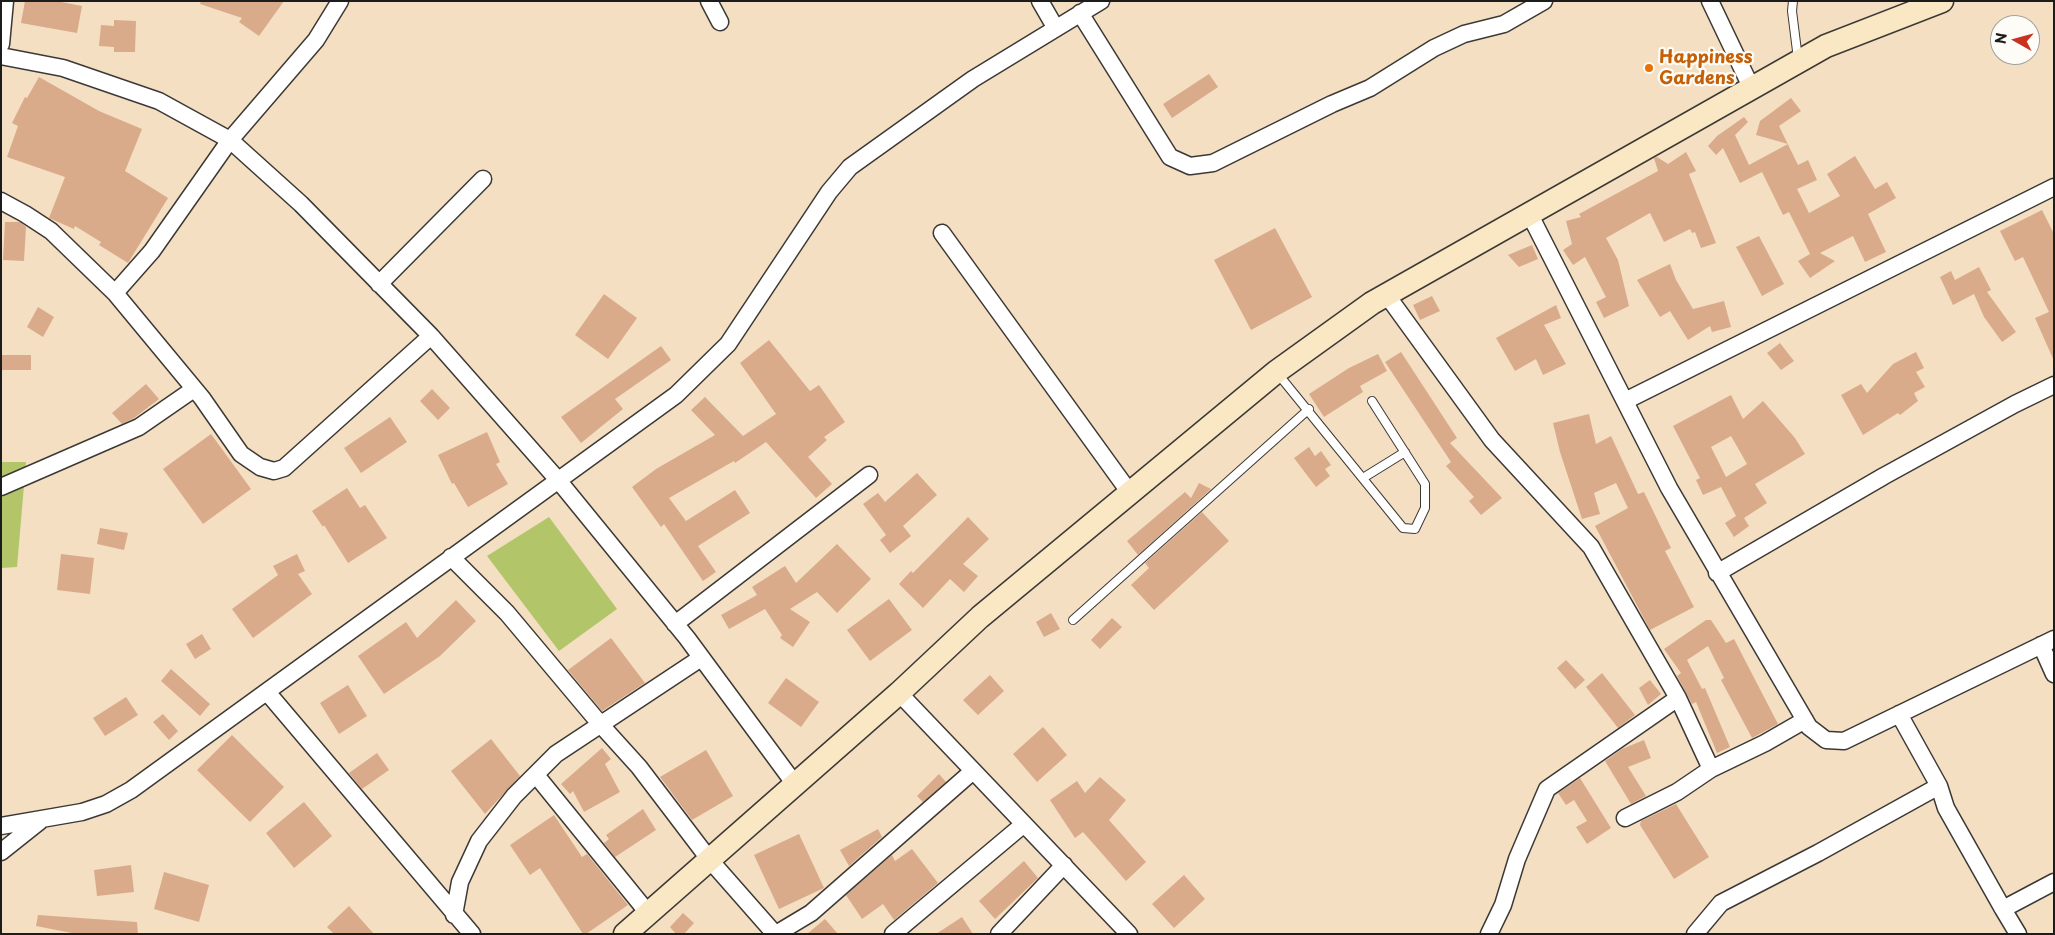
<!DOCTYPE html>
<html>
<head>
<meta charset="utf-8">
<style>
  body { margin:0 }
  #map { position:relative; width:2055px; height:935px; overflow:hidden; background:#f4dfc3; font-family:"Playpen Sans",sans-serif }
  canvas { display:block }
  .frame { position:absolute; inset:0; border:2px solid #1c1c1c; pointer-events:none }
  .north { position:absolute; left:1990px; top:15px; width:50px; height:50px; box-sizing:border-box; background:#fdfcf7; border:1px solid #a3a29f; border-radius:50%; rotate:277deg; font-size:14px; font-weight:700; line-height:20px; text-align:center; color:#1c1c1c }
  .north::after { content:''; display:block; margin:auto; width:18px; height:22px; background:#c8321e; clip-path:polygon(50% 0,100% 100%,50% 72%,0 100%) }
</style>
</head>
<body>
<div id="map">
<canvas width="2055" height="935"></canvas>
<div class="frame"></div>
<div class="north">N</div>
</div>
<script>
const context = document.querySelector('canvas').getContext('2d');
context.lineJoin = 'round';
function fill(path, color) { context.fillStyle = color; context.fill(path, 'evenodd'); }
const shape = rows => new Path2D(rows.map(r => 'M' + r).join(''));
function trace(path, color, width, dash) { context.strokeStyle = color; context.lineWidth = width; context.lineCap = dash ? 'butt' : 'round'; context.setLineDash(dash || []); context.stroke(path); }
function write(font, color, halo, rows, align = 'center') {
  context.font = font + ' "Playpen Sans",sans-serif'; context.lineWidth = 4.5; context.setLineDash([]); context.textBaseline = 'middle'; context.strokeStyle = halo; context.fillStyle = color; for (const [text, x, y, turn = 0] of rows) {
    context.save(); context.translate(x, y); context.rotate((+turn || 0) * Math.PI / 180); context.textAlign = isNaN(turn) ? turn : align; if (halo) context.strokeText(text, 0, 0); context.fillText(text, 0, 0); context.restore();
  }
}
const green = shape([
  [1,462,26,462,17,567,1,568],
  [549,517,617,609,559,651,487,556]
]);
const building = shape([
  [25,1,56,1,82,6,77,33,21,23],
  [201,1,284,1,259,36,239,22,242,18,200,4],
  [114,20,136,21,135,52,114,52,114,47,99,46,101,25,114,26],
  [1209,74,1218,87,1172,118,1163,104],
  [39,77,99,111,142,129,125,171,168,198,128,263,99,245,101,242,75,226,74,229,49,218,65,177,7,157,18,126,12,123,25,97,27,98],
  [1791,98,1801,111,1779,126,1798,165,1808,160,1817,180,1797,189,1809,213,1840,196,1827,174,1855,156,1875,189,1887,182,1896,198,1868,214,1886,252,1865,262,1853,236,1820,253,1835,261,1810,278,1798,261,1810,254,1789,212,1783,215,1762,172,1740,183,1723,148,1716,155,1708,146,1717,136,1744,117,1748,122,1735,135,1749,165,1788,144,1756,135,1760,121],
  [1686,152,1696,171,1689,174,1716,243,1701,248,1695,232,1692,233,1690,229,1664,242,1650,213,1606,238,1618,260,1629,306,1604,318,1596,302,1606,297,1585,257,1573,265,1563,250,1572,244,1566,221,1581,217,1579,214,1658,171,1654,158,1657,157,1668,164],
  [2042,210,2054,234,2054,361,2035,318,2049,312,2023,257,2015,261,2000,231],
  [5,222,20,222,26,227,24,261,3,260],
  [1275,228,1312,297,1251,330,1214,260],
  [1759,236,1784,284,1762,296,1736,247],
  [1532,245,1538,259,1519,267,1508,255],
  [1670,264,1676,280,1693,309,1724,301,1731,327,1712,332,1710,326,1688,340,1670,311,1660,317,1637,280],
  [1979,267,1991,290,1987,292,2016,332,2002,342,1984,317,1974,294,1953,305,1940,277,1951,271,1955,280],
  [604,294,637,318,608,359,575,335],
  [1432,296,1440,311,1420,320,1413,305],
  [1556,305,1561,318,1544,325,1566,364,1543,375,1536,359,1515,371,1496,338],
  [38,307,54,317,43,337,27,327],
  [769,340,810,391,819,385,845,422,824,437,827,440,808,457,832,484,816,498,766,442,735,463,734,461,669,498,686,521,735,490,750,513,698,546,716,572,703,581,664,524,661,527,632,487,656,469,715,435,691,410,705,397,743,436,776,414,740,363],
  [1780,343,1794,361,1781,370,1767,353],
  [661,346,671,360,615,399,623,409,581,443,561,417],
  [1401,352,1457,438,1450,443,1502,498,1481,515,1469,501,1474,497,1446,466,1451,462,1385,362],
  [1916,352,1924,368,1916,372,1925,387,1914,393,1918,401,1900,415,1898,413,1863,435,1841,395,1861,384,1867,393,1893,364],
  [1378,354,1387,371,1360,386,1363,392,1324,417,1309,394,1349,368],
  [1,355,31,355,31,370,1,370],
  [146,384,159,399,134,418,122,424,112,413],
  [432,389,450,408,438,420,420,401],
  [1731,395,1743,419,1763,401,1795,438,1805,454,1755,484,1767,503,1744,518,1749,526,1734,537,1725,523,1736,516,1721,487,1703,495,1696,480,1700,478,1673,426],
  [1731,436,1747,464,1726,477,1711,447],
  [1589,414,1596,444,1611,436,1638,494,1644,492,1671,548,1665,551,1694,607,1650,630,1595,526,1628,508,1616,483,1594,493,1600,514,1582,519,1560,452,1553,423],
  [390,417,407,442,361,473,344,448],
  [487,432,500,462,496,464,508,484,468,507,454,483,452,484,438,455],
  [211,434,251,489,203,524,163,469],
  [1309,447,1315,456,1321,451,1331,465,1325,469,1330,476,1316,487,1294,458],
  [917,473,937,495,903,526,911,536,890,553,880,540,886,535,863,504,878,493,885,502],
  [1199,483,1211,489,1138,555,1127,541,1185,492,1191,498],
  [347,488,360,508,365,505,387,538,348,563,324,525,323,527,312,511],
  [1202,512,1229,541,1154,610,1131,585,1149,568,1145,563],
  [968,517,989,539,963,564,978,576,964,592,950,579,923,608,899,584,911,571,913,573],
  [100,528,128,533,124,550,97,544],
  [837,544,871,579,837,613,817,592,790,609,810,622,793,647,780,638,782,635,765,609,729,629,721,615,757,595,752,587,785,566,796,583],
  [61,554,94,558,90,594,57,590],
  [297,554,305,571,298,574,312,594,253,638,232,609,278,575,273,566],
  [889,599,912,630,870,661,847,630],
  [456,600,476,621,440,656,384,694,358,656,406,622,417,638],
  [1051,613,1060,629,1044,637,1036,622],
  [1112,618,1122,627,1100,649,1091,640],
  [1706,620,1711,620,1726,643,1734,639,1778,724,1752,738,1721,680,1724,678,1708,646,1687,660,1702,689,1705,688,1730,747,1717,753,1696,702,1692,704,1677,676,1681,673,1664,649],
  [202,634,211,649,195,659,186,644],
  [611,638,645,683,602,711,568,670],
  [1566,660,1585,680,1575,689,1557,668],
  [171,669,210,704,200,716,161,681],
  [1602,673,1635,715,1618,728,1586,687],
  [990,675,1004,691,978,715,963,700],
  [786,678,819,702,801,727,768,703],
  [1650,680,1661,694,1648,705,1639,688],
  [348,685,367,716,339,734,320,703],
  [126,697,138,715,105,736,93,718],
  [163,714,178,731,169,740,153,722],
  [1043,727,1067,755,1037,782,1013,754],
  [232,735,284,787,250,822,197,770],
  [491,739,520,776,485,814,451,771],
  [1644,740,1651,758,1628,767,1646,796,1631,804,1605,761,1622,749],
  [602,748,611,759,605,764,620,792,584,812,573,791,570,794,561,784],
  [706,750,733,796,692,820,660,777],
  [377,753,389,770,362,789,349,773],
  [939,774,946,782,923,802,917,796],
  [1100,777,1126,800,1109,820,1146,862,1126,881,1083,832,1075,838,1050,800,1077,781,1085,793],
  [1580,778,1611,828,1587,844,1576,827,1587,821,1574,800,1566,805,1558,793],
  [304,802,332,836,294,868,266,833],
  [1676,804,1709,857,1674,879,1640,825,1641,821],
  [643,809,656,830,615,857,604,843,609,839,606,835],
  [554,815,582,857,587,854,628,905,586,934,583,934,540,868,530,875,510,845],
  [878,829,882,837,849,866,840,850],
  [799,834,824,888,779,909,754,855],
  [912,849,938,883,894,920,883,904,862,919,846,895,892,855,895,861],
  [1024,861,1038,878,995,919,979,901],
  [131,865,134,892,97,896,94,870],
  [164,872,209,885,199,922,154,909],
  [1184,875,1205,899,1174,928,1152,904],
  [349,906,374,934,334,934,327,927],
  [683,913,694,923,684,934,676,934,670,927],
  [38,915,137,922,138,934,77,934,36,926],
  [962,917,973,934,936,934],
  [825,919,838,934,807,934]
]);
const lane = shape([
  [1793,1,1792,11,1798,59],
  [1278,374,1403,528,1415,529,1425,508,1425,484,1372,401],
  [1363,478,1405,452],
  [1073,620,1309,409]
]);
const street = shape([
  [709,1,720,22],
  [1040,1,1055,27],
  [1710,1,1752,89],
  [1080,13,1170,157,1190,166,1213,163,1332,104,1370,88,1434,48,1464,34,1504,24,1544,1],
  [1,44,5,1],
  [1,56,63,68,159,101,230,140,301,204,431,336,558,480,687,638,794,783],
  [1,201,25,214,51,231,115,293,202,398,241,454,260,467,274,471,284,468,431,336],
  [1530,215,1669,488,1809,727,1826,740,1844,741,2054,639],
  [942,233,1130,493],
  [379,284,483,179],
  [115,293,152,251,230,140,316,40,340,1],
  [1386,294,1492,440,1591,547,1678,698,1711,769],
  [1625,401,2054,187],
  [1,487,139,427,194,389],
  [451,557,507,613,601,725,639,767,709,859,775,934],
  [1717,573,1884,476,2015,404,2054,385],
  [675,624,869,475],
  [2041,645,2054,674],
  [267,692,472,934],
  [899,693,1129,934],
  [1899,714,1939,786],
  [536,775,648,913],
  [1625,818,1677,792,1711,769,1765,743,1805,720],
  [1,826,82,812,106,804,131,790,676,395,728,344,829,192,850,167,973,79,1101,1],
  [1,852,40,821],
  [2003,909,2018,934],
  [454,915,460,882,479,841,514,796,556,754,701,658],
  [776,934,811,913,973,771],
  [893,934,1024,824],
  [999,934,1064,865],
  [1489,934,1503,905,1517,859,1547,789,1678,698],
  [1695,934,1721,903,1818,853,1939,786,1946,808,2003,909,2054,882]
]);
const secondary = shape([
  [625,934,899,693,980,617,1276,372,1372,303,1826,46,1942,1]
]);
const markers = [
  [1649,68,5,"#e8710a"]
];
const foodNames = [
  ["Happiness",1659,58],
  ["Gardens",1659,79]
];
fill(green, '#b3c569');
fill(building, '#d9ab8a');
trace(lane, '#3c3935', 10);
trace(street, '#3c3935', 19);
trace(secondary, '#3c3935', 25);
trace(lane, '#fff', 8);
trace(street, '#fff', 16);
trace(secondary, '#fae7c3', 22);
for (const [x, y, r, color] of markers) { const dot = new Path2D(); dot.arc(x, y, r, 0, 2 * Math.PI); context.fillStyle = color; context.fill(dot); trace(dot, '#fdfcf7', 2); }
write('bold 18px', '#c56008', '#fdfcf7', foodNames, 'left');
</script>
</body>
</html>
